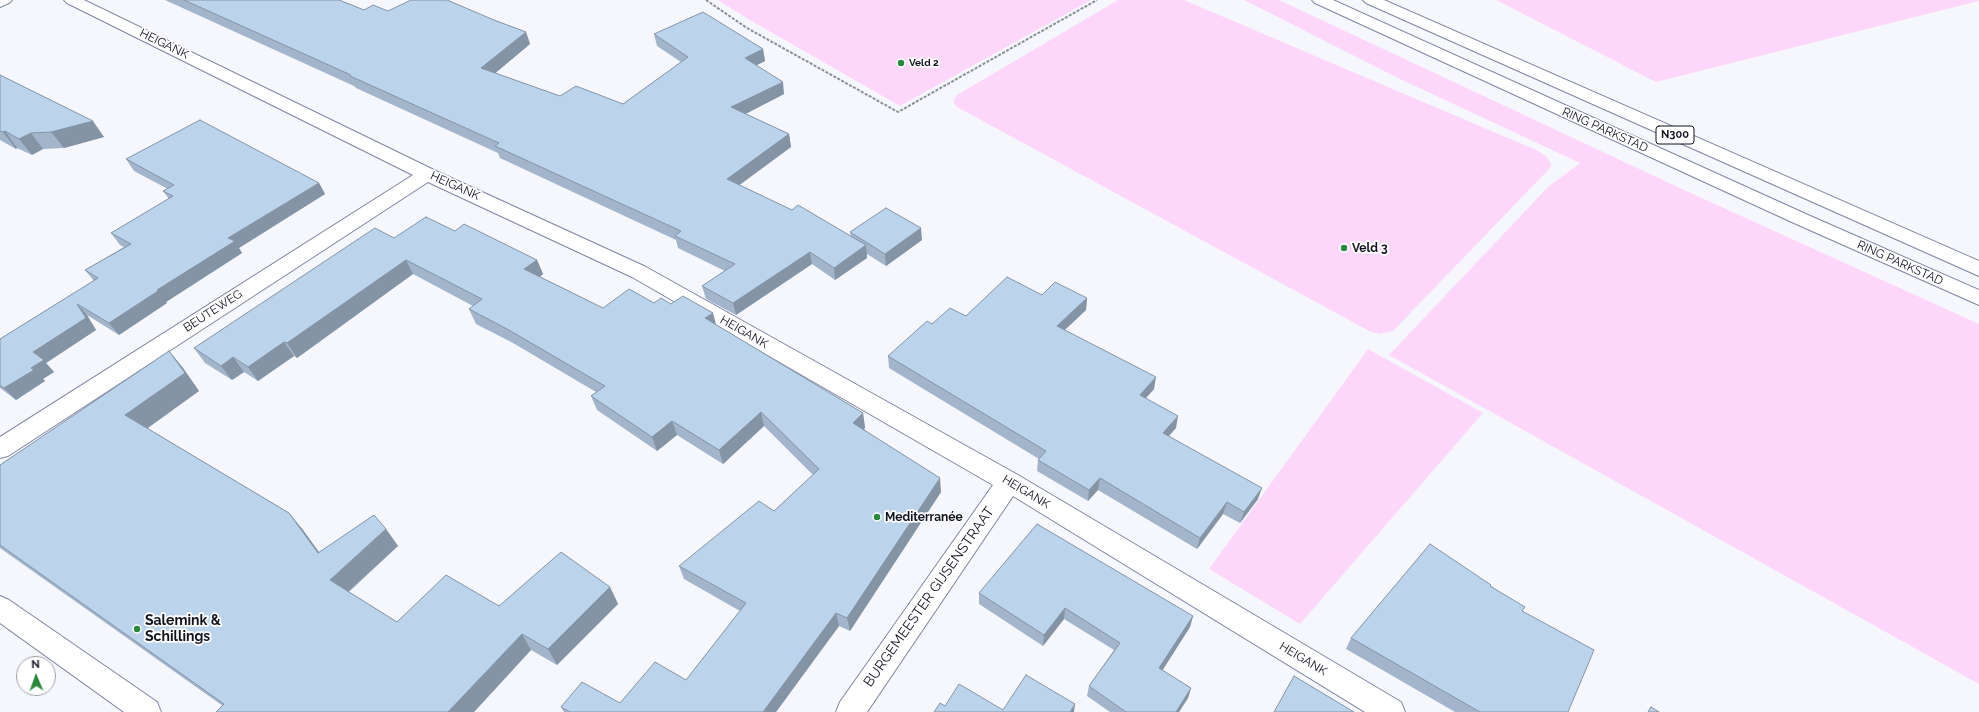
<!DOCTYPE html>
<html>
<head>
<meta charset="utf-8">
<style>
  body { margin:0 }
  #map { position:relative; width:1979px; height:712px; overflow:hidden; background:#f6f7fd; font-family:Raleway,sans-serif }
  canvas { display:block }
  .north { position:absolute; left:16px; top:656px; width:40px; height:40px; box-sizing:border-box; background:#fff; border:1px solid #a0a1a5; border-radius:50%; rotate:358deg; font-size:11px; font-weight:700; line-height:16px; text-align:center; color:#11131e }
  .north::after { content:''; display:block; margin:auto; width:14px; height:18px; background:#28893c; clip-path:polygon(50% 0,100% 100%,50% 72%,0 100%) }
</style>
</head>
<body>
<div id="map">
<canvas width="1979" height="712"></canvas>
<div class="north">N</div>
</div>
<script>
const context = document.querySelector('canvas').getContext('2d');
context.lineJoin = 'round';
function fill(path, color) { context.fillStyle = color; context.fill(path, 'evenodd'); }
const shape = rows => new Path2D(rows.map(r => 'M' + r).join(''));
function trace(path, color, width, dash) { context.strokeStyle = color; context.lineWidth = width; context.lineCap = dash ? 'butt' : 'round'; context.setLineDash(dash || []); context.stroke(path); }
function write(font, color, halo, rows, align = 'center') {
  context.font = font + ' Raleway,sans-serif'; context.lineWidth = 3.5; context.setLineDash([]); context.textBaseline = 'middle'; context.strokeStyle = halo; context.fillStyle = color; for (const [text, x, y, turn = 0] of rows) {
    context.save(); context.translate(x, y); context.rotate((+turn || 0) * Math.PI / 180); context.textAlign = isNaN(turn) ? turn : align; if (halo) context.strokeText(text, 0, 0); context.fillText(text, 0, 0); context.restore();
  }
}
const green = shape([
  [718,0,1091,0,900,106,748,19],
  [1118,0,1184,0,1536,150,1547,157,1552,166,1393,331,1380,334,1371,332,957,107,954,103,954,99,957,95],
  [1244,0,1279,0,1682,189,1979,324,1979,684,1389,355,1548,187,1580,163,1400,79],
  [1496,0,1979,0,1979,1,1656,82],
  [1368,349,1483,413,1300,624,1209,569]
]);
const path = shape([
  [706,0,747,28,898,112,1097,0]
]);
const minor = shape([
  [0,0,12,0,9,3,0,7,0,0],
  [64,0,84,0,434,170,646,267,1018,475,1401,702,1405,712,1365,712,1013,496,867,712,836,712,840,702,993,485,632,277,428,182,8,456,0,458,0,437,413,175,67,3,64,0],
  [0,596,9,600,157,702,161,712,124,712,0,623,0,596]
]);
const trunk = shape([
  [1312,0,1333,0,1808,215,1979,290,1979,305,1794,223,1315,3,1312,0],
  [1363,0,1384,0,1979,261,1979,276,1366,3,1363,0]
]);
const wall = shape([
  [165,0,339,0,364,10,388,11,494,20,526,32,530,44,495,73,560,96,623,104,681,62,657,46,654,34,763,49,765,61,757,65,784,94,745,114,789,134,791,147,739,185,792,210,851,236,850,232,922,240,886,266,867,254,867,258,835,280,812,264,736,315,706,299,702,286,725,271,678,248,676,240,500,158,498,153,356,88,354,86],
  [0,75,104,137,64,148,43,149,32,155,17,148,16,149,0,140],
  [126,159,319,183,325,194,239,248,242,253,166,302,167,303,119,335,87,315,96,330,46,363,54,372,43,379,45,381,16,400,0,388,0,339,94,281,85,270,124,247,120,245,111,233,169,199,163,191,168,189,134,171],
  [455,231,537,260,543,274,540,277,603,308,654,303,671,304,716,325,863,413,865,428,864,429,941,492,850,631,839,626,776,712,564,712,561,707,620,703,686,680,740,611,684,579,679,566,774,511,813,475,764,426,723,464,677,435,657,451,597,410,591,396,596,392,513,343,476,324,469,309,473,306,413,274,297,358,294,356,258,381,244,372,232,380,205,363,194,348,394,238],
  [1087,298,1086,310,1065,330,1154,389,1145,399,1176,428,1168,436,1258,499,1240,523,1223,514,1197,549,1098,490,1088,501,1037,471,1038,460,1039,459,889,368,888,356,932,324,966,316],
  [169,351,183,368,199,391,147,428,289,513,303,530,319,552,386,529,398,546,349,592,397,622,499,606,610,587,618,604,557,665,531,650,474,712,216,712,223,706,0,548,0,465],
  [1491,586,1522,611,1568,712,1455,712,1346,649,1351,638],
  [979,593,1193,616,1190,627,1162,670,1191,688,1188,698,1179,712,1110,712,1087,696,1089,686,1114,650,1064,619,1043,646,979,604]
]);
const shadedWall = shape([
  [526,32,530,44,486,81,481,68],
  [763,49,765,61,747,70,745,58],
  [783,82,784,94,734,120,731,107],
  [93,121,104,137,64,148,51,132],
  [5,131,17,148,16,149,3,132],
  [31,133,43,149,32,155,19,139],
  [789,134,791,147,730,192,727,179],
  [319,183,325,194,239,248,242,253,166,302,167,303,119,335,109,323,157,290,228,238],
  [921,228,922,240,886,266,885,254],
  [866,245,867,258,835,280,834,268],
  [810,252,812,264,736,315,733,303],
  [406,260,413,274,297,358,287,343],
  [537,260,543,274,530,284,524,269],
  [1087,298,1086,310,1056,338,1057,326],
  [77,304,87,315,96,330,46,363,54,372,43,379,45,381,16,400,4,388,31,368,33,352],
  [713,313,717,328,705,318],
  [284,342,294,356,258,381,248,367],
  [169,351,183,368,199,391,141,433,125,415],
  [233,357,244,372,232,380,221,366],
  [1156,377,1154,389,1138,407,1140,395],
  [761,412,764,426,723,464,719,450],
  [863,413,865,428,855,437,853,423],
  [1178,416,1176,428,1161,445,1163,433],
  [672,421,677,435,657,451,652,437],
  [940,478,941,492,850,631,847,618],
  [1100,478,1098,490,1088,501,1089,490],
  [1262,488,1258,499,1240,523,1244,512],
  [1227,502,1223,514,1197,549,1200,538],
  [289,513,303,530,331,569,318,553],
  [386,529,398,546,343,596,330,580],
  [610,587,618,604,557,665,548,649],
  [1065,608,1064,619,1043,646,1044,635],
  [836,613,839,626,776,712,763,712],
  [1193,616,1190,627,1157,679,1159,668],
  [522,634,531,650,474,712,448,712],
  [1191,688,1188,698,1179,712,1176,712],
  [1075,704,1074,712,1070,712]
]);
const building = shape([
  [184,0,339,0,364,10,373,5,388,11,411,0,447,0,494,20,526,32,481,68,560,96,576,86,623,104,688,57,654,34,703,12,763,49,745,58,783,82,731,107,789,134,727,179,792,210,798,205,866,245,834,268,810,252,733,303,702,286,735,264,675,236,681,231,495,146,499,143,350,76,351,75,184,0],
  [0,75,93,121,51,132,31,133,19,139,5,131,3,132,0,131,0,75],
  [200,120,319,183,228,238,235,241,157,290,158,291,109,323,77,304,86,318,33,352,44,360,31,368,34,370,4,388,0,385,0,339,98,278,85,270,131,244,111,233,173,196,163,191,174,185,126,159,200,120],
  [886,208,921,228,885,254,850,232,886,208],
  [426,217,455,231,464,224,537,260,524,269,603,308,629,289,654,303,661,298,671,304,683,296,713,313,705,318,863,413,853,423,940,478,847,618,836,613,763,712,570,712,561,707,582,682,620,703,655,662,686,680,746,603,679,566,759,501,774,511,819,469,761,412,719,450,672,421,652,437,591,396,605,386,507,329,469,309,482,299,406,260,287,343,284,342,248,367,233,357,221,366,194,348,375,228,394,238,426,217],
  [1007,277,1042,295,1055,282,1087,298,1057,326,1156,377,1140,395,1178,416,1163,433,1262,488,1244,512,1227,502,1200,538,1100,478,1089,490,1038,460,1046,451,888,356,927,321,932,324,950,308,966,316,1007,277],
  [169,351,185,373,125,415,289,513,318,553,374,515,386,529,330,580,397,622,446,575,499,606,561,552,610,587,548,649,522,634,448,712,216,712,224,704,0,545,0,465,169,351],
  [1037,524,1193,616,1159,668,1191,688,1176,712,1126,712,1089,686,1120,643,1065,608,1044,635,979,593,1037,524],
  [1430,544,1491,585,1490,586,1525,607,1522,611,1594,650,1568,712,1480,712,1351,638,1430,544],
  [1026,675,1075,704,1070,712,934,712,940,703,945,706,959,684,1003,710,1026,675],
  [1294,676,1354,712,1274,712,1294,676],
  [1651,707,1659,712,1648,712,1651,707]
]);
const markers = [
  [901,63,4,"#28893c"],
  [1344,248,4,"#28893c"],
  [877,517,4,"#28893c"],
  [137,629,4,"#28893c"]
];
const farPoinames = [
  ["Veld 2",909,63]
];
const shields = [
  [1675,135,38]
];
const shieldNames = [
  ["N300",1675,135]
];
const streetNames = [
  ["HEIGANK",164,44,26],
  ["RING PARKSTAD",1605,130,24],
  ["HEIGANK",455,186,24],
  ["RING PARKSTAD",1900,263,24],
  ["BEUTEWEG",213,311,-33],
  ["HEIGANK",744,332,30],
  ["HEIGANK",1026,492,31],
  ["HEIGANK",1303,659,31]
];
const poiNames = [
  ["Veld 3",1352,248],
  ["Mediterranée",885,517]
];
const nearStreetnames = [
  ["BURGEMEESTER GIJSENSTRAAT",929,597,-55]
];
const nearPoinames = [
  ["Salemink &",145,621],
  ["Schillings",145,637]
];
fill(green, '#fdd7fa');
trace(minor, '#7e84a0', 2);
trace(trunk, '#7e84a0', 2);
trace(path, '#8d8f97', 2, [3, 1.5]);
fill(minor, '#fff');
fill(trunk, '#fff');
fill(wall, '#a2b5cb');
fill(shadedWall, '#8494a5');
fill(building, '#bcd3ec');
trace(building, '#8494a5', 1);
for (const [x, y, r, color] of markers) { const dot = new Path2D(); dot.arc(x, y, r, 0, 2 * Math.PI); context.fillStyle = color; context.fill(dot); trace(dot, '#fff', 1.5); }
write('bold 10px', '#11131e', '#fff', farPoinames, 'left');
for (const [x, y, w] of shields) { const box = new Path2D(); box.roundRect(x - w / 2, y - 9, w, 18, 3); context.fillStyle = '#fff'; context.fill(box); trace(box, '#11131e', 1); }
write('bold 11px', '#11131e', null, shieldNames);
write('12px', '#11131e', '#fff', streetNames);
write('bold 12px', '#11131e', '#fff', poiNames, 'left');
write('14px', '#11131e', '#fff', nearStreetnames);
write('bold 14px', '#11131e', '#fff', nearPoinames, 'left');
</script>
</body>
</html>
